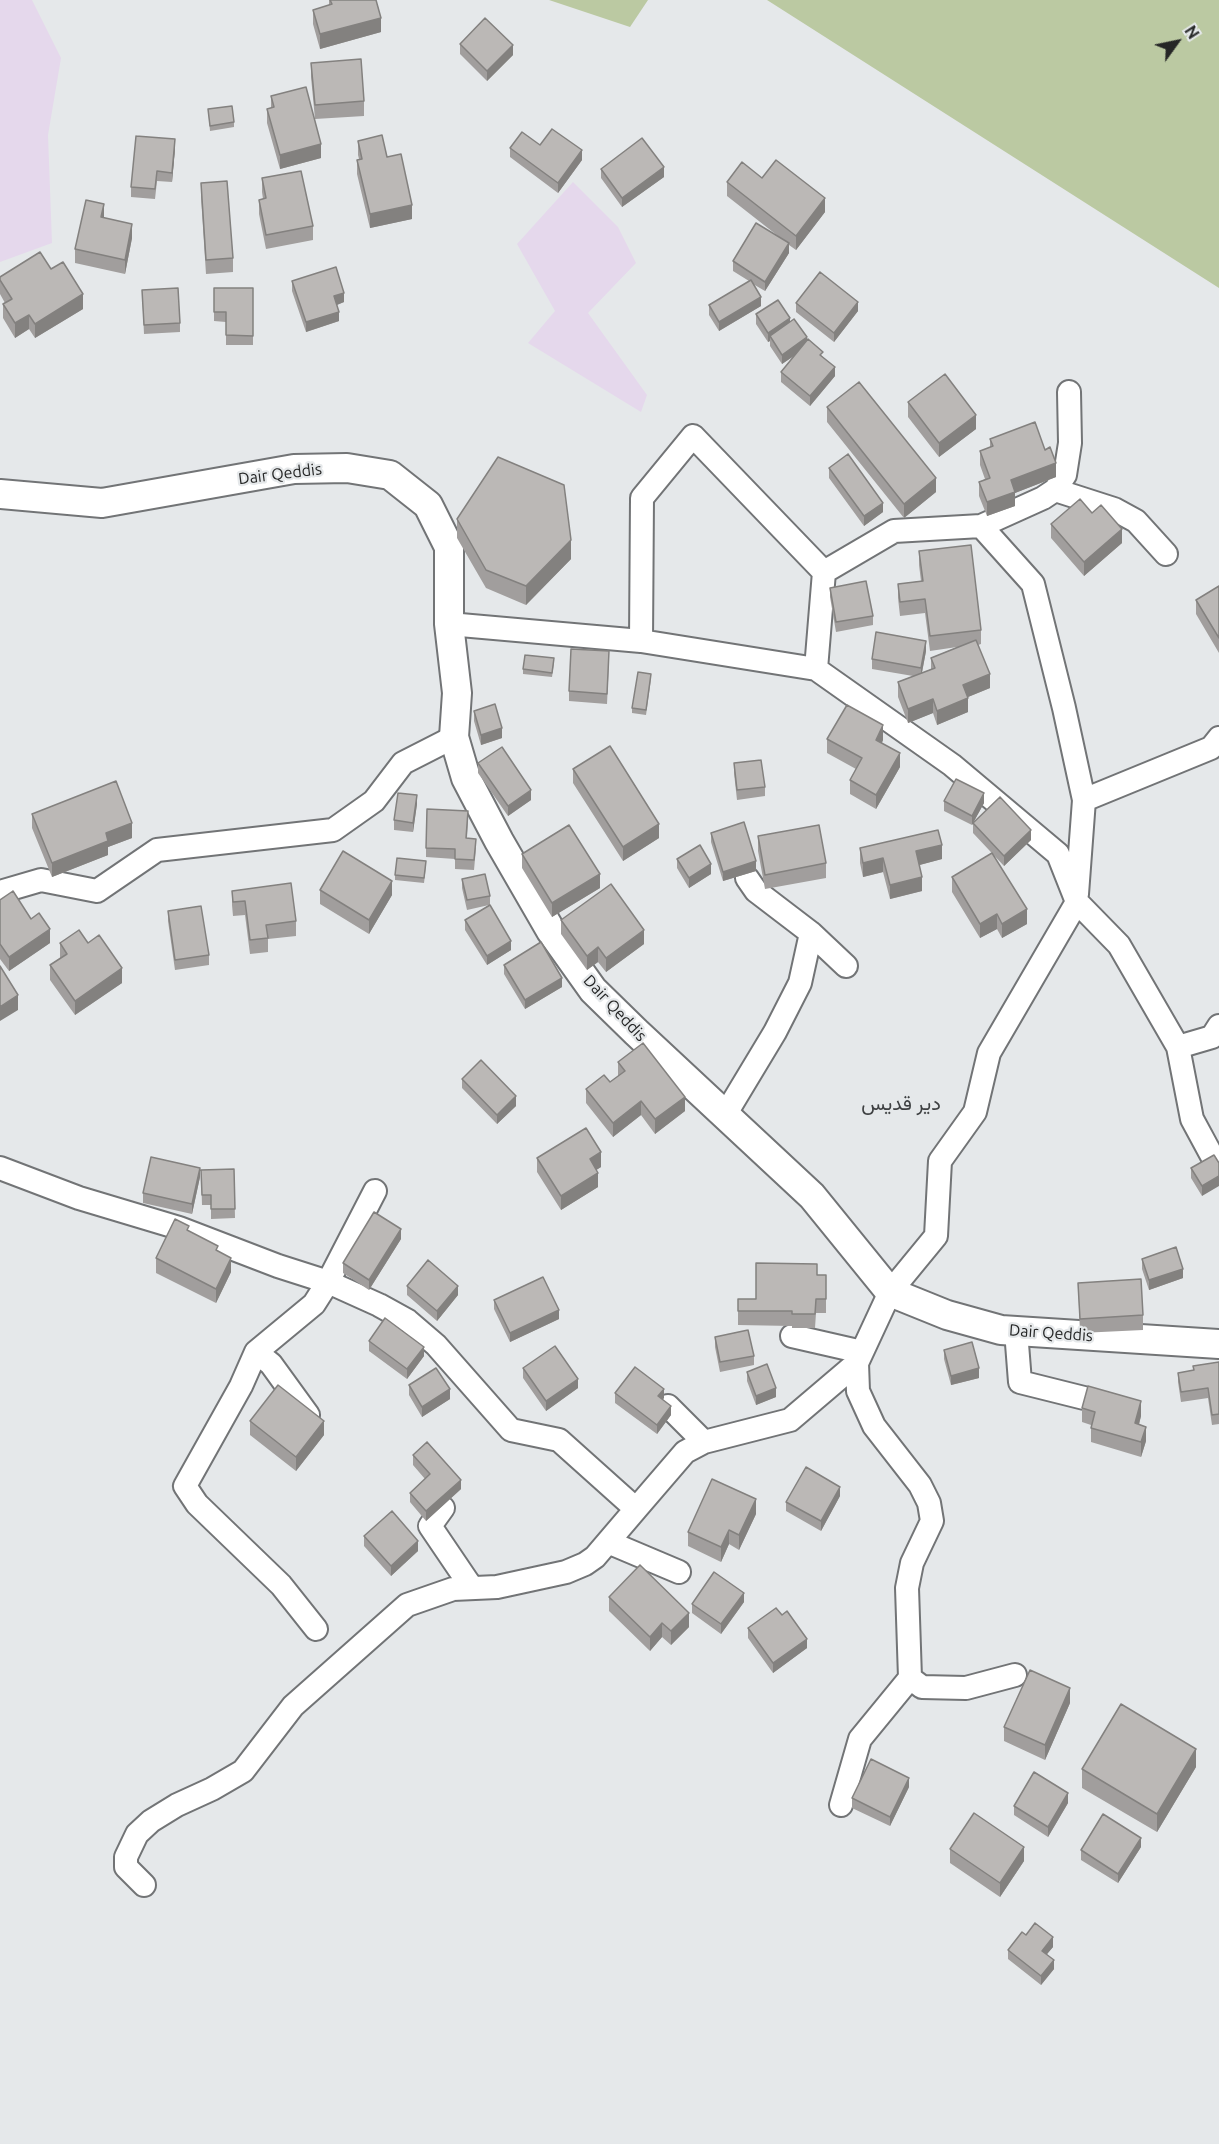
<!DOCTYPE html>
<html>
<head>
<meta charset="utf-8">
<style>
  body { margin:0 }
  #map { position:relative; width:1219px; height:2144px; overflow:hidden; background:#e5e8ea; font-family:Ubuntu,sans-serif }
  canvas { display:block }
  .north { position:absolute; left:1147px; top:12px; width:60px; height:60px; -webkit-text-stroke:4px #e5e8ea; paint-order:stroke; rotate:57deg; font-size:16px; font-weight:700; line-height:24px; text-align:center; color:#252626 }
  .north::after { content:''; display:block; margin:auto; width:21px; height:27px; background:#252626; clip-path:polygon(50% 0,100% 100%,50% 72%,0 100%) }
</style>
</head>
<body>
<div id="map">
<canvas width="1219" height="2144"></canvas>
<div class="north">N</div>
</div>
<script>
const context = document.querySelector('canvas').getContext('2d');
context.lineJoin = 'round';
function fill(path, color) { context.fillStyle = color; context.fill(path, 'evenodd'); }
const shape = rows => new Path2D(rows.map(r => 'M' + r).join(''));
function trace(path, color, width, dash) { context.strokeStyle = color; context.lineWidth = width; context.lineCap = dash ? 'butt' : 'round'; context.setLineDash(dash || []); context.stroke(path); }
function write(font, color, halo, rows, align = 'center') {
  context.font = font + ' Ubuntu,Vazirmatn,sans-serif'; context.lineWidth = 4.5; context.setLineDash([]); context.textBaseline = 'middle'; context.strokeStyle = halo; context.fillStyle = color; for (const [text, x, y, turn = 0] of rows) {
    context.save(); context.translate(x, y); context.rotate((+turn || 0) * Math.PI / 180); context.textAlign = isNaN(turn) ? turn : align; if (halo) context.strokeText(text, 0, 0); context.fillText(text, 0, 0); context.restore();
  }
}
const industrial = shape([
  [0,0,32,0,61,58,48,135,52,243,0,262],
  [573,182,618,227,636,263,588,313,647,395,641,412,528,343,555,311,517,244]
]);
const green = shape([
  [549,0,648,0,630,27],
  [767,0,1219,0,1219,288]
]);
const minor = shape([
  [1055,490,1114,509,1136,521,1166,554],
  [981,526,1043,498,1055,490,1065,475,1070,443,1069,392],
  [449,624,641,641,816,669,952,765,1058,854,1077,902],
  [641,641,642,498,693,436,824,572,894,531,981,526,1033,584,1064,708,1084,800],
  [816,669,824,572],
  [747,878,756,891,811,933,846,966],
  [0,892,41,880,97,891,157,850,333,830,374,801,403,763,454,737],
  [1077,894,1084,800,1211,748,1219,738],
  [1178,1047,1212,1037,1219,1026],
  [725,1115,775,1032,800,983,811,933],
  [0,1168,79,1198,179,1228,278,1266,328,1282,379,1305,408,1321,436,1345,511,1430,559,1440,636,1509,685,1452,704,1442,790,1420,857,1363,890,1292,936,1236,940,1161,975,1112,989,1053,1077,902,1119,945,1178,1047,1192,1119,1219,1169],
  [1016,1331,1020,1382,1084,1398],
  [792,1336,862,1352],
  [256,1352,271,1364,308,1415],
  [668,1406,704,1442],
  [443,1508,430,1526,472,1588],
  [608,1542,679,1572],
  [316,1629,281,1585,197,1504,185,1486,241,1386,256,1352,314,1304,328,1282,375,1191],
  [910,1678,922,1687,966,1688,1015,1675],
  [841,1805,860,1739,910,1678,907,1588,912,1563,932,1521,929,1503,920,1485,874,1426,858,1391,857,1363],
  [144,1885,126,1867,126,1857,137,1834,151,1821,177,1805,212,1789,243,1771,293,1706,407,1605,453,1589,497,1587,566,1572,585,1564,595,1557,636,1509]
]);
const major = shape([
  [0,494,102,503,294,469,347,468,390,475,428,505,449,547,449,624,457,693,454,737,466,778,499,841,551,931,593,990,636,1032,812,1196,890,1292,947,1315,1001,1330,1219,1344]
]);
const wall = shape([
  [329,0,376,0,381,32,320,49,313,24,313,10,329,5],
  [460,44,513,55,487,81,460,54],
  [311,63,364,101,364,116,315,119,311,77],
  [271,96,321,158,280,169,267,123,267,109,271,108],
  [208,109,234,122,234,127,210,131],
  [358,141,412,219,370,228,357,174,357,160,359,159,358,155],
  [540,145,582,160,558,193,510,157,510,148],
  [175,149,172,182,157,181,155,199,131,197,131,187],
  [601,169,664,177,622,207,601,178],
  [262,178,313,226,313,240,266,249,259,214,259,200,263,199,262,192],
  [762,178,825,212,796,250,789,245,789,253,765,291,753,284,761,306,719,331,709,315,709,305,749,281,733,271,733,261,778,236,727,196,727,182],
  [201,183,233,258,233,272,206,274,201,197],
  [104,218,132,238,125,274,75,263,75,249],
  [51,269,83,309,35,338,29,329,15,338,3,318,3,304,5,303,0,294,0,277],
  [292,281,344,302,337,305,339,321,306,332,292,291],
  [214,288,253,288,253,345,226,345,226,322,214,321],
  [142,290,180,323,180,332,144,334],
  [796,303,858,311,834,342,796,312],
  [756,314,790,322,807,341,823,357,835,376,810,406,781,382,781,372,794,356,782,364,770,346,770,341,768,342,756,324],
  [908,402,976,429,939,457,908,417],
  [827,407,936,492,904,518,827,422],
  [990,439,1045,450,1056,477,1015,493,1015,506,987,516,979,496,979,482,985,479,980,465,980,451,990,447],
  [829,468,883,512,864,526,829,478],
  [1092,513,1122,543,1084,576,1051,538,1051,524],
  [457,519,571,559,526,605,486,588,457,538],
  [919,551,981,630,981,644,978,645,990,688,968,697,968,712,937,725,933,713,908,723,898,697,898,682,913,676,872,669,872,659,926,651,922,673,931,669,931,658,957,647,930,651,925,613,900,616,898,598,898,584,921,581,919,565],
  [1219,586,1219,653,1196,614,1196,600],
  [830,588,873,616,873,625,836,632,830,597],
  [609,661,607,704,569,701,569,691],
  [554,663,552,677,523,674,523,669],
  [651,679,646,715,632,713,632,708],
  [474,711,502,738,481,745,474,721],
  [827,739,883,740,882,743,900,767,876,809,850,794,850,780,856,769,827,753],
  [478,763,531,800,508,816,478,773],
  [734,763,765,787,765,796,737,800,734,773],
  [573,769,659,838,623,861,573,783],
  [944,801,984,803,973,823,1031,840,1004,866,973,833,973,824,972,825,944,811],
  [417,804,413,832,394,830,394,820],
  [32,814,132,838,108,847,108,855,52,877,32,828],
  [468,821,467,838,476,848,474,870,455,869,455,859,426,857,426,848],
  [711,833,756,871,723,881,711,842],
  [758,836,826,863,826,878,765,889,758,851],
  [860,848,942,859,919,865,922,891,890,899,883,872,863,877,860,863],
  [522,854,600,888,552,917,522,868],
  [677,859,711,874,689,888,677,868],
  [426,866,424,883,395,880,395,875],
  [952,877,1027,924,1002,938,997,929,980,938,952,892],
  [462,879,490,896,490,905,511,950,487,965,465,930,465,920,489,905,467,910,462,888],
  [320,890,392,895,369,934,320,904],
  [232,891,296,921,296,936,268,939,268,952,250,954,245,915,233,916,232,905],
  [0,900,31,919,50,943,9,971,0,959],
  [168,911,209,955,209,965,175,970,168,921],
  [561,920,644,944,606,972,598,962,587,970,561,934],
  [60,943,88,943,122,983,75,1015,50,980,50,965,60,958],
  [504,965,562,987,525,1009,504,974],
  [618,1062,685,1111,655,1134,641,1115,613,1137,586,1103,586,1089,610,1082,618,1076],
  [462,1079,516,1106,497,1124,462,1088],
  [1214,1155,1202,1196,1191,1178,1191,1168],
  [537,1158,601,1167,596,1170,598,1187,561,1210,537,1172],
  [234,1169,235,1218,211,1219,211,1205,202,1205,201,1170],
  [200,1177,192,1214,143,1203,143,1193],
  [189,1232,218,1251,231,1272,216,1303,156,1273,156,1258],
  [401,1239,369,1290,343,1273,343,1263],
  [1142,1259,1183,1278,1149,1290,1142,1269],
  [817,1275,826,1275,826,1313,816,1313,815,1328,792,1328,792,1326,738,1325,738,1299,756,1299],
  [1078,1283,1143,1315,1143,1330,1080,1333],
  [407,1286,458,1295,437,1321,407,1295],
  [494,1300,559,1319,510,1342,494,1309],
  [715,1337,754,1356,754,1365,720,1372,715,1347],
  [369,1341,424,1356,407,1379,369,1351],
  [944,1350,979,1378,951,1385,944,1359],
  [1219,1362,1219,1424,1212,1425,1208,1398,1181,1402,1178,1382,1178,1373,1193,1370,1193,1366],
  [523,1368,578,1388,546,1411,523,1378],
  [747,1372,776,1397,756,1405,747,1381],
  [409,1385,450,1399,422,1417,409,1395],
  [615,1393,664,1398,663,1399,671,1415,657,1434,615,1403],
  [1082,1408,1141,1416,1139,1425,1146,1441,1141,1457,1091,1442,1091,1425,1082,1422],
  [250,1421,324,1435,296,1471,250,1435],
  [413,1455,461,1489,426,1521,410,1502,410,1493,425,1479,413,1465],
  [840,1496,821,1531,786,1511,786,1502],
  [756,1514,739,1550,729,1544,721,1562,688,1546,688,1532],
  [364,1536,418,1551,391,1576,364,1546],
  [609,1597,689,1627,671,1645,662,1637,650,1651,609,1611],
  [744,1602,721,1634,692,1613,692,1604],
  [782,1615,807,1648,773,1673,748,1638,748,1628],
  [1070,1703,1045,1760,1004,1741,1004,1727],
  [1196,1767,1157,1832,1082,1788,1082,1769],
  [909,1787,890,1826,852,1808,852,1798],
  [1068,1803,1048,1837,1014,1815,1014,1806],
  [1141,1847,1118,1883,1081,1860,1081,1850],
  [950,1849,1024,1861,1000,1897,950,1863],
  [1026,1935,1053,1947,1047,1954,1054,1969,1041,1985,1008,1959,1008,1950]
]);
const shadedWall = shape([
  [381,18,381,32,320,49,320,34],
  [513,45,513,55,487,81,487,71],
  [175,139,175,149,172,182,172,173],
  [321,144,321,158,280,169,280,155],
  [582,150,582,160,558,193,558,183],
  [664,167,664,177,622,207,622,198],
  [825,198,825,212,796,250,796,236],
  [104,204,104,218,101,217],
  [412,205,412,219,370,228,370,214],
  [132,224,132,238,125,274,125,260],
  [789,243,789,253,765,291,765,282],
  [344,293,344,302,334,306,334,296],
  [83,294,83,309,35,338,35,324],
  [761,297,761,306,719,331,719,322],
  [858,302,858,311,834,342,834,333],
  [339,312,339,321,306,332,306,322],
  [29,315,29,329,15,338,15,323],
  [790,318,790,328,770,336,770,341,768,342,768,333],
  [807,337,807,347,782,364,782,355],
  [835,367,835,376,810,406,810,396],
  [976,415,976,429,939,457,939,443],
  [1056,463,1056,477,1015,493,1015,506,987,516,987,502,1011,480],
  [936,478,936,492,904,518,904,504],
  [883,503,883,512,864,526,864,516],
  [1122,529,1122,543,1084,576,1084,562],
  [571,540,571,559,526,605,526,586],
  [926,641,926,651,921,677,921,668],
  [990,674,990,688,963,699,963,685],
  [968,698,968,712,937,725,937,711],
  [933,699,933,713,908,723,908,709],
  [883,725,883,740,876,754,876,740],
  [502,728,502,738,481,745,481,735],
  [900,753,900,767,876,809,876,795],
  [531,790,531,800,508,816,508,806],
  [984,793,984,803,972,825,972,816],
  [417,795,417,804,413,832,413,823],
  [132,823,132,838,108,847,108,855,52,877,52,863,106,833],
  [659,824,659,838,623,861,623,847],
  [1031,830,1031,840,1004,866,1004,856],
  [942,845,942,859,916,866,916,851],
  [883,858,883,872,863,877,863,863],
  [756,861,756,871,723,881,723,872],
  [711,864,711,874,689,888,689,878],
  [600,874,600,888,552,917,552,903],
  [922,877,922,891,890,899,890,885],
  [392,881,392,895,369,934,369,920],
  [1027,909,1027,924,1002,938,1002,924],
  [997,914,997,929,980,938,980,924],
  [50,929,50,943,9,971,9,957],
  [644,930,644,944,606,972,606,958],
  [511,941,511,950,487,965,487,956],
  [598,947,598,962,587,970,587,956],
  [122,968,122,983,75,1015,75,1001],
  [562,978,562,987,525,1009,525,1000],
  [18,995,18,1010,0,1021,0,1007],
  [516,1096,516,1106,497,1124,497,1115],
  [685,1097,685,1111,655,1134,655,1119],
  [641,1101,641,1115,613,1137,613,1123],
  [601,1152,601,1167,590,1174,590,1159],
  [200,1168,200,1177,192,1214,192,1204],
  [598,1173,598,1187,561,1210,561,1196],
  [1219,1176,1219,1186,1202,1196,1202,1186],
  [401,1229,401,1239,369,1290,369,1280],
  [231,1258,231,1272,216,1303,216,1289],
  [1183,1269,1183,1278,1149,1290,1149,1280],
  [458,1286,458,1295,437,1321,437,1311],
  [559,1310,559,1319,510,1342,510,1333],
  [424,1347,424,1356,407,1379,407,1369],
  [979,1368,979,1378,951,1385,951,1376],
  [578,1379,578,1388,546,1411,546,1401],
  [776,1388,776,1397,756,1405,756,1396],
  [450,1389,450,1399,422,1417,422,1407],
  [664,1389,664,1398,658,1405,658,1396],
  [1141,1401,1141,1416,1135,1438,1135,1423],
  [671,1406,671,1415,657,1434,657,1425],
  [324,1421,324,1435,296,1471,296,1457],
  [1146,1427,1146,1441,1141,1457,1141,1442],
  [461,1480,461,1489,426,1521,426,1511],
  [840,1487,840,1496,821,1531,821,1521],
  [756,1499,756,1514,739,1550,739,1535],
  [729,1530,729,1544,721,1562,721,1547],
  [418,1541,418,1551,391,1576,391,1566],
  [744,1593,744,1602,721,1634,721,1624],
  [689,1613,689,1627,671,1645,671,1631],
  [662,1623,662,1637,650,1651,650,1637],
  [807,1639,807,1648,773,1673,773,1663],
  [1070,1688,1070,1703,1045,1760,1045,1745],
  [1196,1749,1196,1767,1157,1832,1157,1814],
  [909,1778,909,1787,890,1826,890,1817],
  [1068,1793,1068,1803,1048,1837,1048,1827],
  [1141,1838,1141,1847,1118,1883,1118,1874],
  [1024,1847,1024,1861,1000,1897,1000,1883],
  [1053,1937,1053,1947,1042,1960,1042,1951],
  [1054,1960,1054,1969,1041,1985,1041,1976]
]);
const building = shape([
  [330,0,376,0,381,18,320,34,313,10,332,4,330,0],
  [485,18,513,45,487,71,460,44,485,18],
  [361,59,364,101,315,105,311,63,361,59],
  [306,87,321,144,280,155,267,109,274,107,271,96,306,87],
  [232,106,234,122,210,126,208,109,232,106],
  [552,129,582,150,558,183,510,148,522,132,540,145,552,129],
  [382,135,387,157,401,154,412,205,370,214,357,160,362,159,358,141,382,135],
  [136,136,175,139,172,173,157,171,155,189,131,187,136,136],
  [642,138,664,167,622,198,601,169,642,138],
  [776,160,825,198,796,236,727,182,742,162,762,178,776,160],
  [301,171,313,226,266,235,259,200,266,198,262,178,301,171],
  [227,181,233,258,206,260,201,183,227,181],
  [86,200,104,204,101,217,132,224,125,260,75,249,86,200],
  [756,223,789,243,765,282,733,261,756,223],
  [40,252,51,269,63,262,83,294,35,324,29,315,15,323,3,304,12,299,0,280,0,277,40,252],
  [336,267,344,293,334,296,339,312,306,322,292,281,336,267],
  [820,272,858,302,834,333,796,303,820,272],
  [751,280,761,297,719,322,709,305,751,280],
  [178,288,180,323,144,325,142,290,178,288],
  [214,288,253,288,253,336,226,335,226,312,214,312,214,288],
  [778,300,790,318,768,333,756,314,778,300],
  [794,319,807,337,782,355,770,336,794,319],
  [808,339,823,352,820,355,835,367,810,396,781,372,808,339],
  [945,374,976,415,939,443,908,402,945,374],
  [859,382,936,478,904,504,827,407,859,382],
  [1035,422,1045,450,1050,447,1056,463,1011,480,1015,492,987,502,979,482,990,478,980,451,993,446,990,439,1035,422],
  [848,454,883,503,864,516,829,468,848,454],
  [498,457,564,485,571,540,526,586,486,570,457,519,498,457],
  [1080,499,1092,513,1101,505,1122,529,1084,562,1051,524,1080,499],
  [971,545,981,630,930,636,925,599,900,602,898,584,923,581,919,551,971,545],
  [866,581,873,616,836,622,830,588,866,581],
  [1219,586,1219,638,1196,600,1219,586],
  [876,632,926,641,921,668,872,659,876,632],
  [976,640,990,674,963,685,968,698,937,711,933,699,908,709,898,682,935,668,931,658,976,640],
  [571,649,609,651,607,694,569,691,571,649],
  [525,655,554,658,552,673,523,669,525,655],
  [638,672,651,674,646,710,632,708,638,672],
  [495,704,502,728,481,735,474,711,495,704],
  [847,705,883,725,876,740,900,753,876,795,850,780,862,758,827,739,847,705],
  [610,746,659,824,623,847,573,769,610,746],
  [502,747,531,790,508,806,478,763,502,747],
  [761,760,765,787,737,790,734,763,761,760],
  [956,779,984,793,972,816,944,801,956,779],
  [116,781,132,823,106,833,108,841,52,863,32,814,116,781],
  [398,793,417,795,413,823,394,820,398,793],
  [1000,797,1031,830,1004,856,973,823,1000,797],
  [427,809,468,811,466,838,476,839,474,860,455,859,455,849,426,848,427,809],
  [744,822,756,861,723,872,711,833,744,822],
  [569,825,600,874,552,903,522,854,569,825],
  [819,825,826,863,765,875,758,836,819,825],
  [938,830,942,845,916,851,922,877,890,885,883,858,863,863,860,848,938,830],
  [700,845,711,864,689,878,677,859,700,845],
  [343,851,392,881,369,920,320,890,343,851],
  [992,853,1027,909,1002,924,997,914,980,924,952,877,992,853],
  [397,858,426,861,424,878,395,875,397,858],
  [485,874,490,896,467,900,462,879,485,874],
  [291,883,296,921,266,925,268,938,250,940,245,901,233,902,232,891,291,883],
  [611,884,644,930,606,958,598,947,587,956,561,920,611,884],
  [13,891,31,919,39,913,50,929,9,957,0,944,0,900,13,891],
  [490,905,511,941,487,956,465,920,490,905],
  [201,906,209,955,175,960,168,911,201,906],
  [79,930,88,943,99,935,122,968,75,1001,50,965,67,954,60,943,79,930],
  [541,942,562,978,525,1000,504,965,541,942],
  [0,966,18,995,0,1007,0,966],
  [643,1043,685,1097,655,1119,641,1101,613,1123,586,1089,604,1075,610,1082,625,1071,618,1062,643,1043],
  [481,1060,516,1096,497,1115,462,1079,481,1060],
  [586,1128,601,1152,590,1159,598,1173,561,1196,537,1158,586,1128],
  [1214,1155,1219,1163,1219,1176,1202,1186,1191,1168,1214,1155],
  [151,1157,200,1168,192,1204,143,1193,151,1157],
  [234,1169,235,1209,211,1209,211,1195,202,1195,201,1170,234,1169],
  [374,1212,401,1229,369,1280,343,1263,374,1212],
  [175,1219,189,1226,187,1230,218,1246,216,1250,231,1258,216,1289,156,1258,175,1219],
  [1176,1247,1183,1269,1149,1280,1142,1259,1176,1247],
  [428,1260,458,1286,437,1311,407,1286,428,1260],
  [756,1263,817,1264,817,1275,826,1275,826,1299,816,1299,815,1314,792,1314,792,1311,738,1311,738,1299,756,1299,756,1263],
  [543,1277,559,1310,510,1333,494,1300,543,1277],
  [1141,1279,1143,1315,1080,1319,1078,1283,1141,1279],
  [385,1318,424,1347,407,1369,369,1341,385,1318],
  [748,1330,754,1356,720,1362,715,1337,748,1330],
  [972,1342,979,1368,951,1376,944,1350,972,1342],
  [555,1346,578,1379,546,1401,523,1368,555,1346],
  [1219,1362,1219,1414,1212,1415,1208,1388,1181,1392,1178,1373,1194,1370,1193,1366,1219,1362],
  [767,1364,776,1388,756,1396,747,1372,767,1364],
  [635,1367,664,1389,658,1396,671,1406,657,1425,615,1393,635,1367],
  [436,1368,450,1389,422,1407,409,1385,436,1368],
  [278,1385,324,1421,296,1457,250,1421,278,1385],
  [1088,1386,1141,1401,1135,1423,1146,1427,1141,1442,1091,1428,1095,1412,1082,1408,1088,1386],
  [427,1442,461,1480,426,1511,410,1493,430,1474,413,1455,427,1442],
  [806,1467,840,1487,821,1521,786,1502,806,1467],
  [712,1479,756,1499,739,1535,729,1530,721,1547,688,1532,712,1479],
  [392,1511,418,1541,391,1566,364,1536,392,1511],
  [640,1565,689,1613,671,1631,662,1623,650,1637,609,1597,640,1565],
  [714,1572,744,1593,721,1624,692,1604,714,1572],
  [776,1608,782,1615,787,1611,807,1639,773,1663,748,1628,776,1608],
  [1030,1670,1070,1688,1045,1745,1004,1727,1030,1670],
  [1121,1704,1196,1749,1157,1814,1082,1769,1121,1704],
  [871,1759,909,1778,890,1817,852,1798,871,1759],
  [1034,1772,1068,1793,1048,1827,1014,1806,1034,1772],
  [974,1813,1024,1847,1000,1883,950,1849,974,1813],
  [1103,1814,1141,1838,1118,1874,1081,1850,1103,1814],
  [1035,1923,1053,1937,1042,1951,1054,1960,1041,1976,1008,1950,1022,1932,1026,1935,1035,1923]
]);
const streetNames = [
  ["Dair Qeddis",280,474,-7],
  ["Dair Qeddis",615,1008,47],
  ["Dair Qeddis",1051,1333,4]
];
const quarterNames = [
  ["دير قديس",901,1103]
];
fill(industrial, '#e5d8ec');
fill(green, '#bbc9a2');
trace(minor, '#727476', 26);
trace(major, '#727476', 32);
trace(minor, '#fff', 22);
trace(major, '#fff', 28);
fill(wall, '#a19e9d');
fill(shadedWall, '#83817f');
fill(building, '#bbb8b6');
trace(building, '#83817f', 1.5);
write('16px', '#252626', '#e5e8ea', streetNames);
write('20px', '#3e4042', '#e5e8ea', quarterNames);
</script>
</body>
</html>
